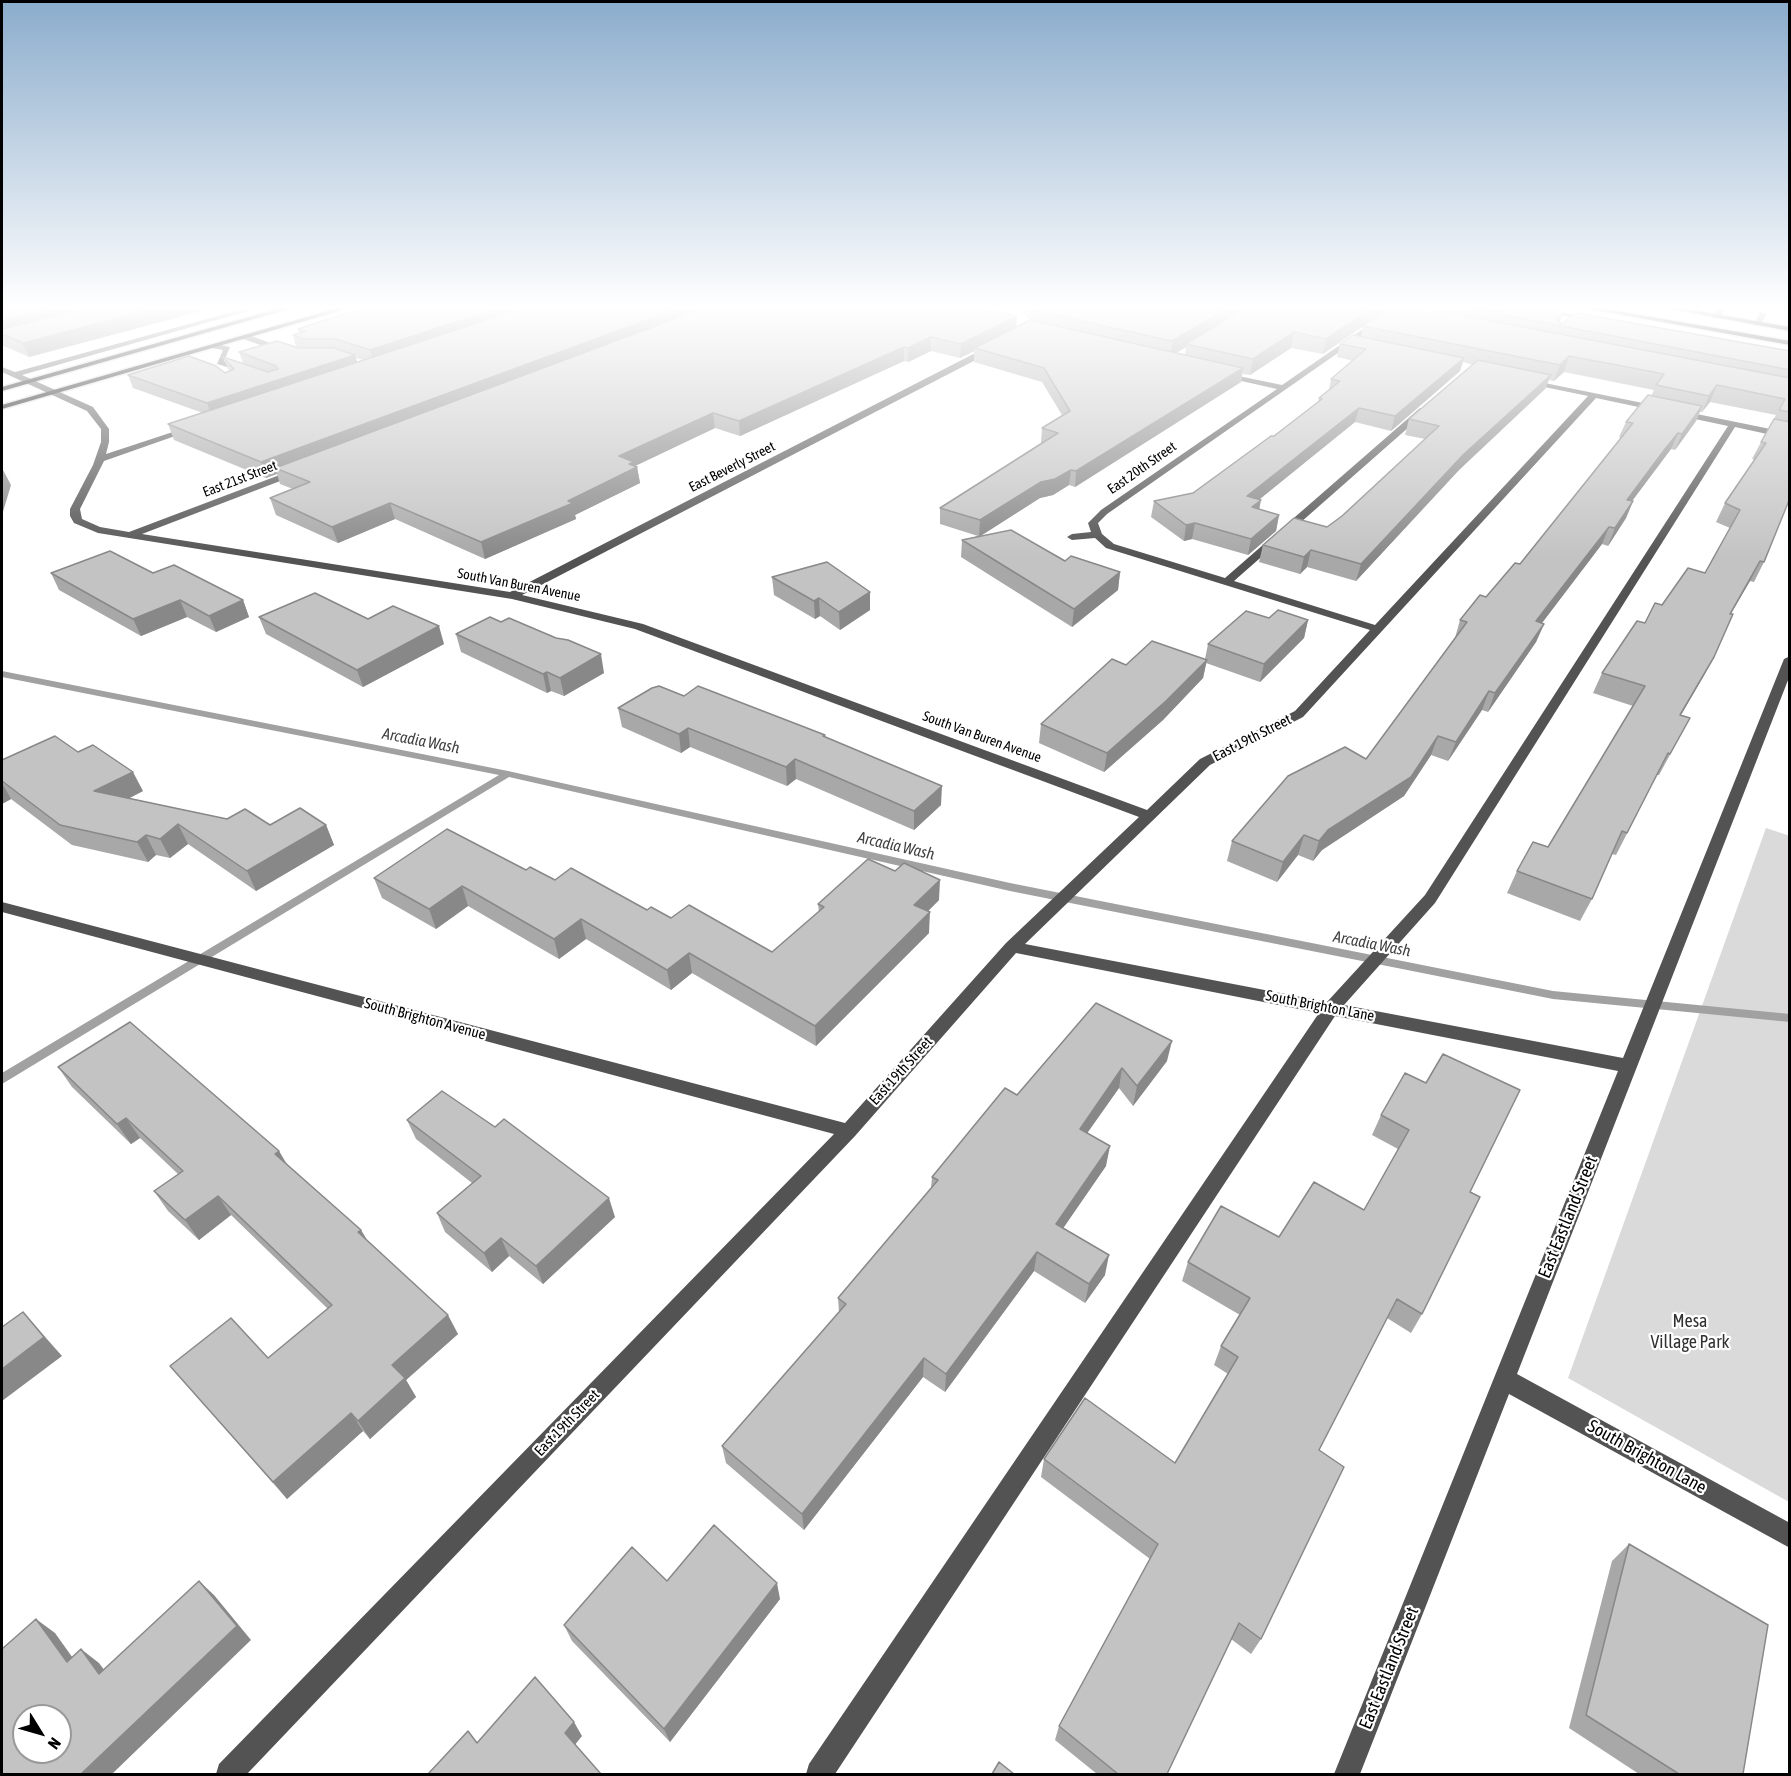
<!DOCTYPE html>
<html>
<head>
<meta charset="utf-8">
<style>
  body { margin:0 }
  #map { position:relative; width:1791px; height:1776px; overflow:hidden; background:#fff; font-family:"Asap Condensed",sans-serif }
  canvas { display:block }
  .frame { position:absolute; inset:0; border:3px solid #000; pointer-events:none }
  .north { position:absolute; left:12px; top:1704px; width:60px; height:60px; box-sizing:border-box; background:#fff; border:2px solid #999; border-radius:50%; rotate:127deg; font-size:16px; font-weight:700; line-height:24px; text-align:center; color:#000 }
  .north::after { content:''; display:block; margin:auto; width:21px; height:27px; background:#000; clip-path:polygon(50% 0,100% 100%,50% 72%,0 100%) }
</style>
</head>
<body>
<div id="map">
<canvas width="1791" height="1776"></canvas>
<div class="frame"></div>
<div class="north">N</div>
</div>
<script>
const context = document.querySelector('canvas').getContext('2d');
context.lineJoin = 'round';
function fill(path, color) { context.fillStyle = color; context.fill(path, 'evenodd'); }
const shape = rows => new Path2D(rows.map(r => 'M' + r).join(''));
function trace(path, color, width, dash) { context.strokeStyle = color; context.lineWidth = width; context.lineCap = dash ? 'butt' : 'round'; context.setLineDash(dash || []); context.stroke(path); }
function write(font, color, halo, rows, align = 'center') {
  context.font = font + ' "Asap Condensed",sans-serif'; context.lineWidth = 4.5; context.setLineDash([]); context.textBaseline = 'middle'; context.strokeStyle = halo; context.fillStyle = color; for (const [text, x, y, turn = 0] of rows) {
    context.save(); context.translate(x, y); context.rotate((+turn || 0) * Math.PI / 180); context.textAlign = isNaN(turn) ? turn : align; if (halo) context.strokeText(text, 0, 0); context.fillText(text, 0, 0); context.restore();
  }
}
const green = shape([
  [1766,828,1790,836,1789,1502,1568,1378]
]);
const stream = shape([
  [2,671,508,771,1010,883,1553,991,1790,1014,1790,1022,1553,999,1010,891,509,777,2,1084,2,1073,499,775,2,677,2,671]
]);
const minor = shape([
  [243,309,255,309,22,375,93,407,109,429,109,442,106,454,188,427,195,429,104,461,80,509,82,519,100,527,129,532,298,468,301,469,301,473,142,534,510,592,987,347,993,347,993,351,522,595,643,624,1147,810,1200,759,1295,711,1370,630,1106,548,1095,538,1072,540,1067,537,1072,534,1091,532,1088,523,1101,510,1277,389,1219,376,1219,372,1282,385,1392,309,1401,309,1107,514,1098,523,1102,534,1114,544,1225,578,1420,408,1426,408,1426,412,1234,581,1375,625,1588,396,1525,383,1525,379,1790,433,1790,439,1735,427,1435,903,1344,1005,1623,1058,1784,659,1790,656,1790,675,1517,1374,1790,1523,1790,1548,1509,1394,1360,1774,1334,1774,1618,1071,1335,1016,835,1774,806,1774,809,1764,1319,1013,1016,953,855,1136,247,1774,216,1774,219,1764,834,1134,2,912,2,902,845,1123,1006,943,1139,817,635,629,512,599,98,533,74,523,70,516,70,509,93,465,101,442,101,429,87,411,2,372,2,367,15,372,243,309],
  [1596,398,1728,426,1425,895,1327,1002,1025,944,1210,765,1303,717,1596,398],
  [1532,309,1547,309,1596,320,1592,322,1532,309],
  [1717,309,1725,309,1719,318,1713,318,1717,309],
  [1760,312,1767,314,1760,325,1754,325,1760,312],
  [243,335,249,335,291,351,284,353,243,339,243,335],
  [215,344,230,347,224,361,247,369,247,373,217,364,223,350,212,348,215,344]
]);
const major = shape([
  [277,309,289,309,2,391,2,387,277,309],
  [334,309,346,309,2,409,2,405,334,309],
  [1590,309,1606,309,1790,341,1790,345,1590,309],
  [1671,309,1687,309,1790,327,1790,331,1671,309]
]);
const wall = shape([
  [2,309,209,309,29,357,2,345],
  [1020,309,1504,309,1500,312,1560,322,1561,324,1790,351,1790,498,1764,562,1754,582,1750,581,1731,614,1703,677,1681,715,1690,718,1659,775,1657,775,1616,855,1612,854,1592,899,1580,921,1507,893,1517,871,1548,847,1633,706,1593,693,1602,673,1645,623,1662,605,1705,573,1730,528,1716,522,1725,503,1755,460,1752,459,1761,442,1776,415,1710,402,1702,412,1700,412,1696,421,1675,450,1671,449,1632,501,1633,501,1626,518,1608,546,1602,544,1542,623,1544,624,1536,642,1488,712,1482,710,1448,761,1431,755,1404,796,1322,850,1313,861,1298,855,1277,882,1227,861,1232,841,1366,759,1455,638,1460,620,1486,597,1520,564,1621,438,1619,437,1626,422,1651,396,1654,390,1564,372,1554,381,1549,380,1545,389,1459,470,1356,581,1307,567,1300,574,1259,562,1263,545,1327,527,1342,516,1425,439,1405,435,1409,419,1473,365,1463,362,1460,371,1391,431,1355,422,1259,499,1259,509,1279,515,1276,531,1248,555,1192,539,1184,541,1151,517,1154,501,1193,493,1274,436,1318,402,1319,398,1329,390,1331,379,1353,361,1337,357,1340,344,1361,337,1363,326,1323,354,1291,348,1250,375,1242,374,1241,382,1075,487,1069,485,1053,495,1040,498,980,536,1065,561,1120,572,1118,590,1072,627,961,557,962,540,978,536,940,524,940,508,1041,443,1042,428,1062,415,1042,382,974,362,974,351,960,358,931,351,908,362,904,361,740,436,715,428,635,466,637,467,640,483,575,515,576,519,485,559,395,519,338,543,276,515,270,498,293,489,280,484,277,474,266,478,174,440,168,424,203,413,133,388,128,375,225,373,229,371,223,357,243,363,239,352,296,347,293,335,299,333,298,329,1016,327,1030,320],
  [1186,347,1185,355,1176,353],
  [356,358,364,360,357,362],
  [1771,309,1790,309,1790,312],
  [51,573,153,573,243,600,249,617,216,632,187,617,141,636,59,590],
  [772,577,870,592,870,610,840,630,820,616,815,619,774,595],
  [259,617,368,619,444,644,363,687,266,634],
  [1269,618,1308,620,1304,638,1260,682,1206,663,1203,678,1163,720,1104,772,1039,743,1041,724,1205,659,1208,644],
  [456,634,604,673,564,696,551,691,547,693,461,652],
  [684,696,825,737,941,805,914,830,796,779,787,786,690,747,681,753,622,727,618,708],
  [78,752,143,791,129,798,227,819,270,825,326,825,334,845,256,891,188,844,170,858,156,855,148,862,72,845,11,799,2,804,2,760],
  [526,870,772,952,819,912,818,904,939,900,928,911,929,933,816,1046,692,973,671,990,586,939,559,959,468,906,436,929,382,898,374,878],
  [1096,1003,1167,1061,1133,1106,1119,1088,1087,1133,1106,1166,1063,1228,1105,1275,1085,1303,1034,1271,945,1392,923,1377,804,1530,726,1463,722,1446,839,1312,838,1298,931,1188,932,1177,1017,1095],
  [58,1067,279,1151,287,1164,361,1230,367,1240,458,1334,406,1380,416,1397,370,1439,363,1431,287,1499,170,1366,268,1358,328,1309,231,1215,199,1240,168,1211,154,1191,178,1174,140,1138,131,1144,72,1087],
  [1405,1073,1470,1192,1422,1314,1411,1333,1387,1318,1319,1450,1261,1639,1251,1654,1231,1639,1167,1774,1097,1774,1055,1740,1059,1726,1150,1559,1041,1477,1044,1459,1175,1463,1228,1374,1214,1365,1221,1346,1240,1315,1182,1281,1188,1262,1279,1237,1364,1210,1398,1149,1372,1135,1381,1115],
  [407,1120,615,1217,543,1284,509,1256,492,1272,445,1232,437,1213,472,1183,416,1139],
  [1629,1544,1743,1774,1639,1774,1569,1728,1612,1561],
  [667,1581,780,1599,670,1742,572,1641,564,1625]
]);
const shadedWall = shape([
  [51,309,110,309,2,334,2,321],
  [153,309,209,309,29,357,23,343],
  [496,309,539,309,374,364,370,350],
  [677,309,714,309,275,468,277,474,266,478,261,462],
  [1227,309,1235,309,1233,319,1186,344,1186,347,1170,357,1172,341],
  [1370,309,1388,309,1323,354,1326,339],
  [1491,309,1504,309,1497,314,1490,312],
  [1564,311,1559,325,1556,318],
  [1017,316,1016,330,975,348,974,351,960,358,961,344],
  [1294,332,1291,348,1250,375,1253,359],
  [931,337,931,351,908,362,908,348],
  [904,347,904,361,740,436,739,421],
  [355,355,359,368,212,416,207,403],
  [1569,356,1564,372,1554,381,1560,365],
  [1464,358,1460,371,1391,431,1395,416],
  [1243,368,1241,382,1075,487,1076,471],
  [1551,375,1545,389,1459,470,1356,581,1361,564,1464,454],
  [1717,385,1710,402,1702,412,1709,396],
  [1702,406,1696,421,1675,450,1682,434],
  [1359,408,1355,422,1244,512,1247,496],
  [713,413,715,428,635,466,637,467,640,483,575,515,576,519,485,559,481,542,568,501,619,456],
  [1678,433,1671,449,1620,517,1627,500],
  [2,468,11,485,2,515],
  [1071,470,1069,485,1053,495,1040,498,979,537,980,520,1041,482],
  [1261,500,1258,516,1252,507],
  [1633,501,1626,518,1608,546,1615,528],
  [390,503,395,519,338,543,332,527],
  [1279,515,1276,531,1248,555,1251,539],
  [1195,523,1192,539,1184,541,1186,525],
  [1609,527,1602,544,1529,640,1536,621],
  [1311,550,1307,567,1300,574,1304,557],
  [1760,561,1750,581,1719,633,1730,614],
  [1120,572,1118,590,1072,627,1074,609],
  [870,592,870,610,840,630,839,612],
  [819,598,820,616,815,619,814,601],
  [180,600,187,617,141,636,133,619],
  [243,600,249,617,216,632,209,616],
  [1308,620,1304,638,1260,682,1264,664],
  [1544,624,1536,642,1488,712,1495,693],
  [439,626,444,644,363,687,357,670],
  [601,654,604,673,564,696,560,678],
  [1714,657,1703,677,1669,735,1680,715],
  [1207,660,1203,678,1163,720,1104,772,1107,753],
  [547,672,551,691,547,693,543,674],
  [1489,691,1482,710,1448,761,1456,742],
  [688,728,690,747,681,753,679,734],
  [1438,736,1431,755,1404,796,1322,850,1313,861,1319,841,1328,830],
  [795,759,796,779,787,786,786,767],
  [133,772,143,791,105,811,94,791],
  [2,783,11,799,2,804],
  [942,786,941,805,914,830,914,811],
  [178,824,188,844,170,858,160,839],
  [326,825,334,845,256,891,247,871],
  [146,835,156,855,148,862,137,842],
  [1304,835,1298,855,1277,882,1283,862],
  [940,880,939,900,914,925,914,905],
  [462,886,468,906,436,929,429,909],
  [930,912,929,933,816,1046,815,1026],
  [581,919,586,939,559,959,554,939],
  [689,953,692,973,671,990,667,970],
  [1172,1041,1167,1061,1133,1106,1137,1086],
  [1122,1068,1119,1088,1076,1149,1080,1129],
  [126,1118,140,1138,131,1144,117,1124],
  [1110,1146,1106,1166,1053,1243,1056,1224],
  [279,1151,290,1171,275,1154],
  [218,1196,231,1215,199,1240,185,1220],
  [609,1198,615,1217,543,1284,536,1266],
  [361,1230,372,1249,358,1232],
  [501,1238,509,1256,492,1272,484,1253],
  [1037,1252,1034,1271,945,1392,946,1374],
  [1109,1255,1105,1275,1085,1303,1089,1284],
  [23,1312,62,1356,2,1401,2,1369],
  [448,1315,458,1334,406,1380,416,1397,370,1439,358,1421,392,1365],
  [924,1358,923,1377,804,1530,802,1514],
  [351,1413,363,1431,287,1499,273,1482],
  [199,1581,214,1595,251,1640,112,1774,81,1774],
  [777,1583,780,1599,670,1742,664,1729],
  [36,1619,55,1633,85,1675,67,1662],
  [81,1649,99,1663,117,1687,99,1674],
  [574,1722,582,1736,574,1746,565,1733]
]);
const building = shape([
  [2,309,51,309,2,321,2,309],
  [82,309,153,309,23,343,2,334,2,329,82,309],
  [360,309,496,309,370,350,336,339,304,339,293,335,306,331,298,329,325,320,360,309],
  [520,309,677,309,261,462,168,424,520,309],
  [701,309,982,309,1017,316,961,344,931,337,908,348,904,347,739,421,713,413,619,456,634,462,629,464,637,467,568,501,573,503,481,542,390,503,332,527,270,498,310,482,275,468,701,309],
  [1035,309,1227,309,1172,341,1036,311,1035,309],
  [1244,309,1370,309,1326,339,1294,332,1253,359,1186,344,1244,309],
  [1387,309,1429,309,1790,378,1790,412,1779,410,1785,399,1717,385,1709,396,1656,385,1664,374,1569,356,1560,365,1363,326,1387,309],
  [1473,309,1492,309,1492,312,1501,312,1505,309,1555,309,1564,311,1556,318,1561,324,1576,313,1790,351,1790,370,1473,309],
  [1030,320,1243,368,1076,471,1071,470,1055,479,1041,482,980,520,940,508,1058,433,1042,428,1070,411,1044,368,975,348,1030,320],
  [1353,335,1464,358,1395,416,1359,408,1247,496,1261,500,1252,507,1279,515,1251,539,1195,523,1186,525,1154,501,1193,493,1271,436,1274,436,1322,399,1319,398,1340,381,1331,379,1366,349,1340,344,1353,335],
  [277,341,299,348,334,348,355,355,207,403,128,375,189,356,216,366,225,373,234,369,223,357,268,372,278,369,276,366,239,352,277,341],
  [1478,360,1551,375,1464,454,1361,564,1311,550,1304,557,1263,545,1294,518,1327,527,1342,516,1439,426,1409,419,1478,360],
  [1648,395,1702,406,1682,434,1678,433,1665,449,1627,500,1633,501,1615,528,1609,527,1536,621,1544,624,1495,693,1489,691,1456,742,1438,736,1411,777,1328,830,1319,841,1304,835,1283,862,1232,841,1288,776,1345,747,1366,759,1467,622,1460,620,1480,595,1486,597,1515,563,1520,564,1633,423,1626,422,1648,395],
  [1774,419,1790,422,1790,498,1764,562,1760,561,1730,614,1733,614,1714,657,1680,715,1690,718,1670,754,1668,753,1627,833,1622,831,1592,899,1517,871,1533,842,1548,847,1645,686,1602,673,1637,621,1645,623,1655,603,1662,605,1688,568,1705,573,1740,510,1725,503,1766,443,1761,442,1774,419],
  [1011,530,1065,561,1071,556,1120,572,1074,609,962,540,1011,530],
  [110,551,153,573,174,565,243,600,209,616,180,600,133,619,51,573,110,551],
  [827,562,870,592,839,612,819,598,814,601,772,577,827,562],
  [315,593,368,619,393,606,439,626,357,670,259,617,315,593],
  [1278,610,1308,620,1264,664,1208,644,1246,611,1269,618,1278,610],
  [490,617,501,622,509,618,556,638,568,640,601,654,560,678,547,672,543,674,456,634,490,617],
  [1152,641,1207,660,1166,701,1107,753,1041,724,1112,659,1126,665,1152,641],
  [659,686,684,696,698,686,825,735,823,736,942,786,914,811,795,759,786,767,688,728,679,734,618,708,652,688,659,686],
  [55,736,78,752,93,745,133,772,94,791,227,819,245,809,270,825,300,808,326,825,247,871,178,824,160,839,146,835,137,842,60,825,2,781,2,760,55,736],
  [447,829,526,870,530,867,555,880,571,868,647,910,651,907,671,918,689,905,772,952,824,907,818,904,868,859,895,871,904,863,940,880,914,905,930,912,815,1026,689,953,667,970,581,919,554,939,462,886,429,909,374,878,447,829],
  [1096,1003,1172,1041,1137,1086,1122,1068,1080,1129,1110,1146,1056,1224,1109,1255,1089,1284,1037,1252,946,1374,924,1358,802,1514,722,1446,846,1304,838,1298,938,1180,932,1177,1005,1088,1017,1095,1096,1003],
  [130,1022,279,1151,275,1154,361,1230,358,1232,448,1315,392,1365,405,1378,358,1421,351,1413,273,1482,170,1366,231,1318,268,1358,332,1305,218,1196,185,1220,154,1191,183,1171,126,1118,117,1124,58,1067,130,1022],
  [1443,1054,1520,1090,1470,1192,1480,1197,1422,1314,1397,1299,1319,1450,1344,1467,1261,1639,1239,1623,1167,1774,1118,1774,1059,1726,1158,1544,1044,1459,1085,1398,1175,1463,1238,1357,1221,1346,1250,1298,1188,1262,1221,1206,1279,1237,1314,1182,1364,1210,1409,1130,1381,1115,1405,1073,1426,1083,1443,1054],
  [442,1091,495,1127,504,1119,609,1198,536,1266,501,1238,484,1253,437,1213,481,1176,407,1120,442,1091],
  [23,1312,44,1337,2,1369,2,1327,23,1312],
  [714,1525,777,1583,664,1729,564,1625,632,1547,667,1581,714,1525],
  [1629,1544,1768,1625,1743,1774,1679,1774,1586,1715,1629,1544],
  [199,1581,237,1626,81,1774,2,1774,2,1649,36,1619,67,1662,81,1649,99,1674,199,1581],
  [24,1716,60,1716,60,1752,24,1752,24,1716],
  [535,1677,574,1722,565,1733,601,1774,428,1774,468,1731,477,1743,535,1677],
  [999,1762,1014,1774,992,1774,999,1762]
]);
const farStreetnames = [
  ["East Beverly Street",732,467,-27],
  ["East 20th Street",1142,468,-35],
  ["East 21st Street",240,479,-21],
  ["South Van Buren Avenue",519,585,11],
  ["South Van Buren Avenue",982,737,20]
];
const streetNames = [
  ["East 19th Street",1252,738,-27],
  ["South Brighton Lane",1320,1006,11],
  ["South Brighton Avenue",425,1019,15],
  ["East 19th Street",901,1071,-48],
  ["East 19th Street",567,1423,-46]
];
const waterNames = [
  ["Arcadia Wash",421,741,11],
  ["Arcadia Wash",896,846,13],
  ["Arcadia Wash",1372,944,11]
];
const nearStreetnames = [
  ["East Eastland Street",1568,1217,-68],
  ["South Brighton Lane",1647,1457,29],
  ["East Eastland Street",1389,1668,-68]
];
const nearParknames = [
  ["Mesa",1690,1321],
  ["Village Park",1690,1342]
];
fill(green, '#dadada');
fill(stream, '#a1a1a1');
trace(major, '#dbdbdb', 3);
fill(minor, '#535353');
fill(major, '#000');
fill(wall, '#a8a8a8');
fill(shadedWall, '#888');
fill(building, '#c3c3c3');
trace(building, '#888', 1.5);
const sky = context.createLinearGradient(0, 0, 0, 558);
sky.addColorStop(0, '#8baccc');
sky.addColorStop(0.55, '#fff');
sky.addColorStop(1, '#ffffff00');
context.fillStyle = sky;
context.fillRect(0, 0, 1791, 558);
write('14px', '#000', '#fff', farStreetnames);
write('15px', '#000', '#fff', streetNames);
write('italic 16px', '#424242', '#fff', waterNames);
write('18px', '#000', '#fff', nearStreetnames);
write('18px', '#313131', '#fff', nearParknames);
</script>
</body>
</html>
